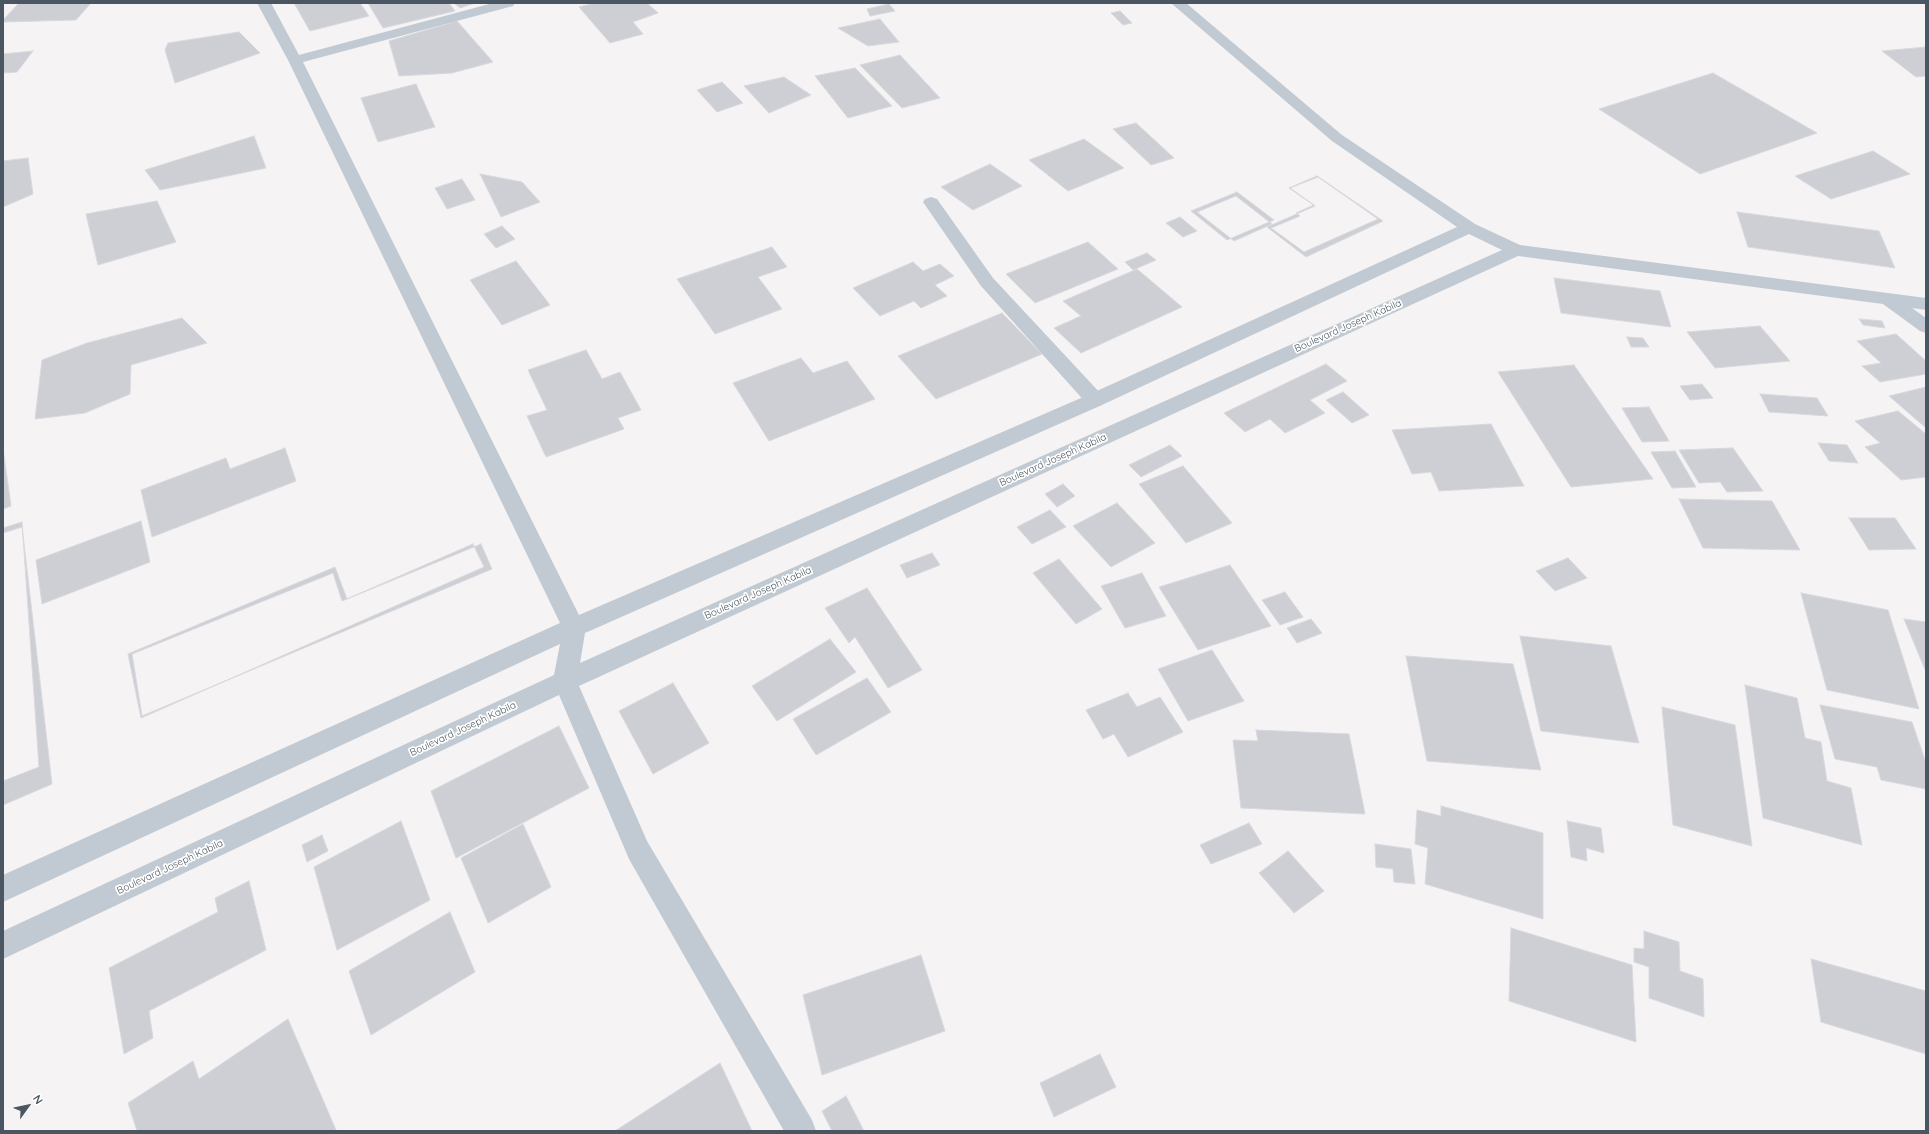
<!DOCTYPE html>
<html>
<head>
<meta charset="utf-8">
<style>
  body { margin:0 }
  #map { position:relative; width:1929px; height:1134px; overflow:hidden; background:#f5f3f3; font-family:Quicksand,sans-serif }
  canvas { display:block }
  .frame { position:absolute; inset:0; border:4px solid #4a5661; pointer-events:none }
  .north { position:absolute; left:8px; top:1086px; width:40px; height:40px; -webkit-text-stroke:3px #fff; paint-order:stroke; rotate:57deg; font-size:11px; font-weight:700; line-height:16px; text-align:center; color:#4a5661 }
  .north::after { content:''; display:block; margin:auto; width:14px; height:18px; background:#4a5661; clip-path:polygon(50% 0,100% 100%,50% 72%,0 100%) }
</style>
</head>
<body>
<div id="map">
<canvas width="1929" height="1134"></canvas>
<div class="frame"></div>
<div class="north">N</div>
</div>
<script>
const context = document.querySelector('canvas').getContext('2d');
context.lineJoin = 'round';
function fill(path, color) { context.fillStyle = color; context.fill(path, 'evenodd'); }
const shape = rows => new Path2D(rows.map(r => 'M' + r).join(''));
function trace(path, color, width, dash) { context.strokeStyle = color; context.lineWidth = width; context.lineCap = dash ? 'butt' : 'round'; context.setLineDash(dash || []); context.stroke(path); }
function write(font, color, halo, rows, align = 'center') {
  context.font = font + ' Quicksand,sans-serif'; context.lineWidth = 3.5; context.setLineDash([]); context.textBaseline = 'middle'; context.strokeStyle = halo; context.fillStyle = color; for (const [text, x, y, turn = 0] of rows) {
    context.save(); context.translate(x, y); context.rotate((+turn || 0) * Math.PI / 180); context.textAlign = isNaN(turn) ? turn : align; if (halo) context.strokeText(text, 0, 0); context.fillText(text, 0, 0); context.restore();
  }
}
const building = shape([
  [19,3,91,3,76,20,3,22,3,20,19,3],
  [294,3,360,3,369,16,310,31,294,3],
  [368,3,449,3,455,11,383,28,368,3],
  [454,3,475,3,460,8,454,3],
  [595,3,647,3,658,13,633,22,643,34,610,43,579,7,595,3],
  [889,4,895,11,870,16,867,9,889,4],
  [1120,11,1132,23,1123,25,1111,13,1120,11],
  [880,19,899,42,868,46,838,28,880,19],
  [457,21,493,62,452,73,399,76,389,41,457,21],
  [239,32,260,53,175,83,165,50,168,43,239,32],
  [1926,47,1926,76,1916,77,1882,51,1926,47],
  [33,51,17,72,3,73,3,54,33,51],
  [900,55,940,98,902,108,860,65,900,55],
  [855,68,892,106,848,118,815,76,855,68],
  [1713,73,1817,133,1700,174,1599,109,1713,73],
  [784,77,811,95,769,113,744,86,784,77],
  [722,82,743,103,717,112,697,90,722,82],
  [416,84,435,127,378,142,361,98,416,84],
  [1136,123,1174,158,1151,165,1113,129,1136,123],
  [254,136,266,168,160,190,145,170,254,136],
  [1084,139,1124,168,1068,191,1029,160,1084,139],
  [1873,151,1910,174,1831,199,1795,176,1873,151],
  [28,158,33,194,3,207,3,161,28,158],
  [990,164,1022,186,973,210,941,187,990,164],
  [480,174,522,182,540,202,501,217,480,174],
  [1317,176,1383,221,1306,257,1267,227,1315,206,1289,188,1317,176],
  [1318,177,1378,219,1304,252,1271,228,1300,216,1296,213,1314,205,1290,188,1318,177],
  [462,179,475,200,447,209,435,188,462,179],
  [1237,192,1274,220,1227,240,1191,211,1237,192],
  [1236,196,1272,224,1234,241,1197,212,1236,196],
  [157,201,176,242,98,265,86,214,157,201],
  [1737,212,1879,231,1895,268,1748,247,1737,212],
  [1180,217,1197,231,1183,237,1166,223,1180,217],
  [502,226,515,239,496,248,484,234,502,226],
  [1088,242,1118,269,1035,303,1006,274,1088,242],
  [772,247,787,267,758,277,782,309,715,334,677,279,772,247],
  [1147,253,1156,260,1133,270,1125,262,1147,253],
  [516,261,550,305,502,325,470,280,516,261],
  [913,262,923,271,940,264,954,276,935,285,947,296,921,308,914,301,880,316,853,288,913,262],
  [1137,269,1182,307,1081,353,1054,328,1081,316,1063,301,1137,269],
  [1554,278,1660,291,1671,327,1561,313,1554,278],
  [1002,313,1042,354,936,399,898,356,1002,313],
  [182,318,207,343,131,365,130,394,85,413,35,419,42,360,87,343,182,318],
  [1859,319,1882,321,1885,328,1863,325,1859,319],
  [1760,326,1790,361,1715,368,1687,332,1760,326],
  [1896,334,1926,361,1926,374,1880,382,1862,366,1881,363,1857,341,1896,334],
  [1627,337,1643,338,1649,347,1631,347,1627,337],
  [586,350,602,379,620,372,641,410,618,418,624,429,546,457,527,416,547,410,528,370,586,350],
  [801,358,813,373,847,361,875,399,769,441,733,383,801,358],
  [1326,364,1347,381,1310,400,1325,413,1285,433,1270,419,1245,432,1224,413,1326,364],
  [1574,365,1653,479,1571,487,1498,372,1574,365],
  [1702,384,1713,398,1690,400,1680,386,1702,384],
  [1926,387,1926,428,1889,396,1926,387],
  [1343,392,1369,415,1352,423,1326,400,1343,392],
  [1760,394,1817,398,1828,416,1769,412,1760,394],
  [1649,407,1669,441,1642,442,1622,408,1649,407],
  [1898,411,1926,434,1926,477,1901,480,1865,447,1880,443,1855,421,1898,411],
  [1491,424,1524,486,1439,491,1431,472,1412,474,1392,430,1491,424],
  [1818,443,1847,445,1858,463,1829,461,1818,443],
  [1170,445,1182,456,1141,477,1129,465,1170,445],
  [3,448,11,506,3,509,3,448],
  [285,448,296,481,152,537,141,490,226,458,230,469,285,448],
  [1733,448,1763,491,1727,492,1720,482,1699,483,1679,450,1733,448],
  [1675,451,1696,487,1672,488,1651,452,1675,451],
  [1183,466,1232,523,1186,543,1139,484,1183,466],
  [1063,484,1075,496,1057,507,1045,494,1063,484],
  [1679,499,1772,501,1800,550,1703,548,1679,499],
  [1117,503,1155,543,1111,567,1073,526,1117,503],
  [1050,510,1066,527,1032,544,1017,527,1050,510],
  [1849,518,1895,518,1916,549,1869,550,1849,518],
  [141,521,150,562,42,604,36,560,141,521],
  [22,522,39,767,3,781,3,528,22,522],
  [22,527,52,784,3,805,3,533,22,527],
  [473,544,484,567,141,718,128,654,335,567,347,599,473,544],
  [481,544,492,569,142,716,132,654,333,573,342,601,481,544],
  [932,553,940,565,907,578,900,565,932,553],
  [1568,558,1587,578,1555,591,1536,571,1568,558],
  [1059,559,1102,609,1076,624,1033,573,1059,559],
  [1230,565,1271,626,1198,650,1159,587,1230,565],
  [1142,573,1166,616,1125,628,1101,586,1142,573],
  [867,588,922,670,888,688,855,637,849,643,825,608,867,588],
  [1285,592,1303,617,1280,625,1262,600,1285,592],
  [1801,593,1888,610,1919,709,1827,690,1801,593],
  [1311,619,1322,633,1297,643,1287,628,1311,619],
  [1904,619,1926,622,1926,672,1904,619],
  [1520,636,1611,646,1639,743,1541,731,1520,636],
  [830,639,856,672,777,721,752,686,830,639],
  [1212,650,1244,701,1188,721,1158,669,1212,650],
  [1406,656,1513,664,1541,770,1427,761,1406,656],
  [867,678,891,712,816,755,793,719,867,678],
  [673,683,709,743,653,774,619,711,673,683],
  [1745,685,1797,698,1805,738,1821,742,1827,781,1851,788,1862,845,1763,818,1745,685],
  [1128,693,1137,707,1160,697,1183,732,1128,757,1114,734,1103,739,1086,710,1128,693],
  [1820,705,1912,722,1926,763,1926,789,1881,780,1877,767,1835,759,1820,705],
  [1662,707,1735,725,1752,846,1673,825,1662,707],
  [559,726,589,788,456,858,431,791,559,726],
  [1256,730,1349,734,1365,814,1241,808,1233,740,1258,741,1256,730],
  [1441,806,1543,833,1543,919,1425,884,1428,848,1415,844,1417,810,1441,816,1441,806],
  [401,821,430,900,337,950,314,867,401,821],
  [1567,821,1601,828,1604,853,1586,848,1587,861,1571,857,1567,821],
  [1249,823,1262,844,1211,864,1200,845,1249,823],
  [523,824,551,887,488,923,461,858,523,824],
  [322,835,328,851,307,862,302,845,322,835],
  [1375,844,1411,849,1415,884,1394,882,1393,869,1376,867,1375,844],
  [1288,851,1324,891,1294,913,1259,873,1288,851],
  [249,881,266,950,149,1011,153,1038,124,1054,109,968,218,912,215,898,249,881],
  [450,912,475,972,371,1035,349,971,450,912],
  [1511,928,1632,965,1636,1042,1509,1001,1511,928],
  [1644,931,1679,942,1680,971,1703,979,1704,1017,1649,998,1649,967,1634,962,1634,948,1644,949,1644,931],
  [921,955,945,1031,822,1075,803,995,921,955],
  [1811,959,1926,991,1926,1054,1821,1022,1811,959],
  [288,1019,336,1130,334,1131,137,1131,128,1103,193,1061,199,1079,288,1019],
  [1100,1054,1116,1087,1054,1117,1040,1083,1100,1054],
  [720,1063,752,1131,615,1131,720,1063],
  [846,1096,864,1131,832,1131,822,1111,846,1096]
]);
const lane = shape([
  [931,197,937,199,993,278,1102,395,1105,400,1102,405,1095,407,1088,405,981,286,923,202,925,199,931,197]
]);
const street = shape([
  [257,3,271,3,299,55,493,3,515,3,513,6,303,62,579,615,1088,395,1457,227,1332,141,1171,3,1186,3,1342,135,1475,224,1520,245,1926,298,1926,310,1912,308,1926,318,1926,333,1920,331,1883,304,1518,256,579,686,647,841,812,1120,816,1131,784,1131,629,859,559,695,3,959,3,931,554,675,560,644,3,902,3,875,560,623,288,60,257,3],
  [1469,234,1502,250,580,663,585,633,1102,405,1469,234]
]);
const streetNames = [
  ["Boulevard Joseph Kabila",1348,326,-24],
  ["Boulevard Joseph Kabila",1053,460,-24],
  ["Boulevard Joseph Kabila",758,593,-24],
  ["Boulevard Joseph Kabila",463,729,-25],
  ["Boulevard Joseph Kabila",170,867,-25]
];
fill(building, '#cdcfd5');
trace(building, '#d7d9de', 1);
fill(lane, '#c1cad2');
fill(street, '#c1cad2');
write('10px', '#4a5661', '#fff', streetNames);
</script>
</body>
</html>
